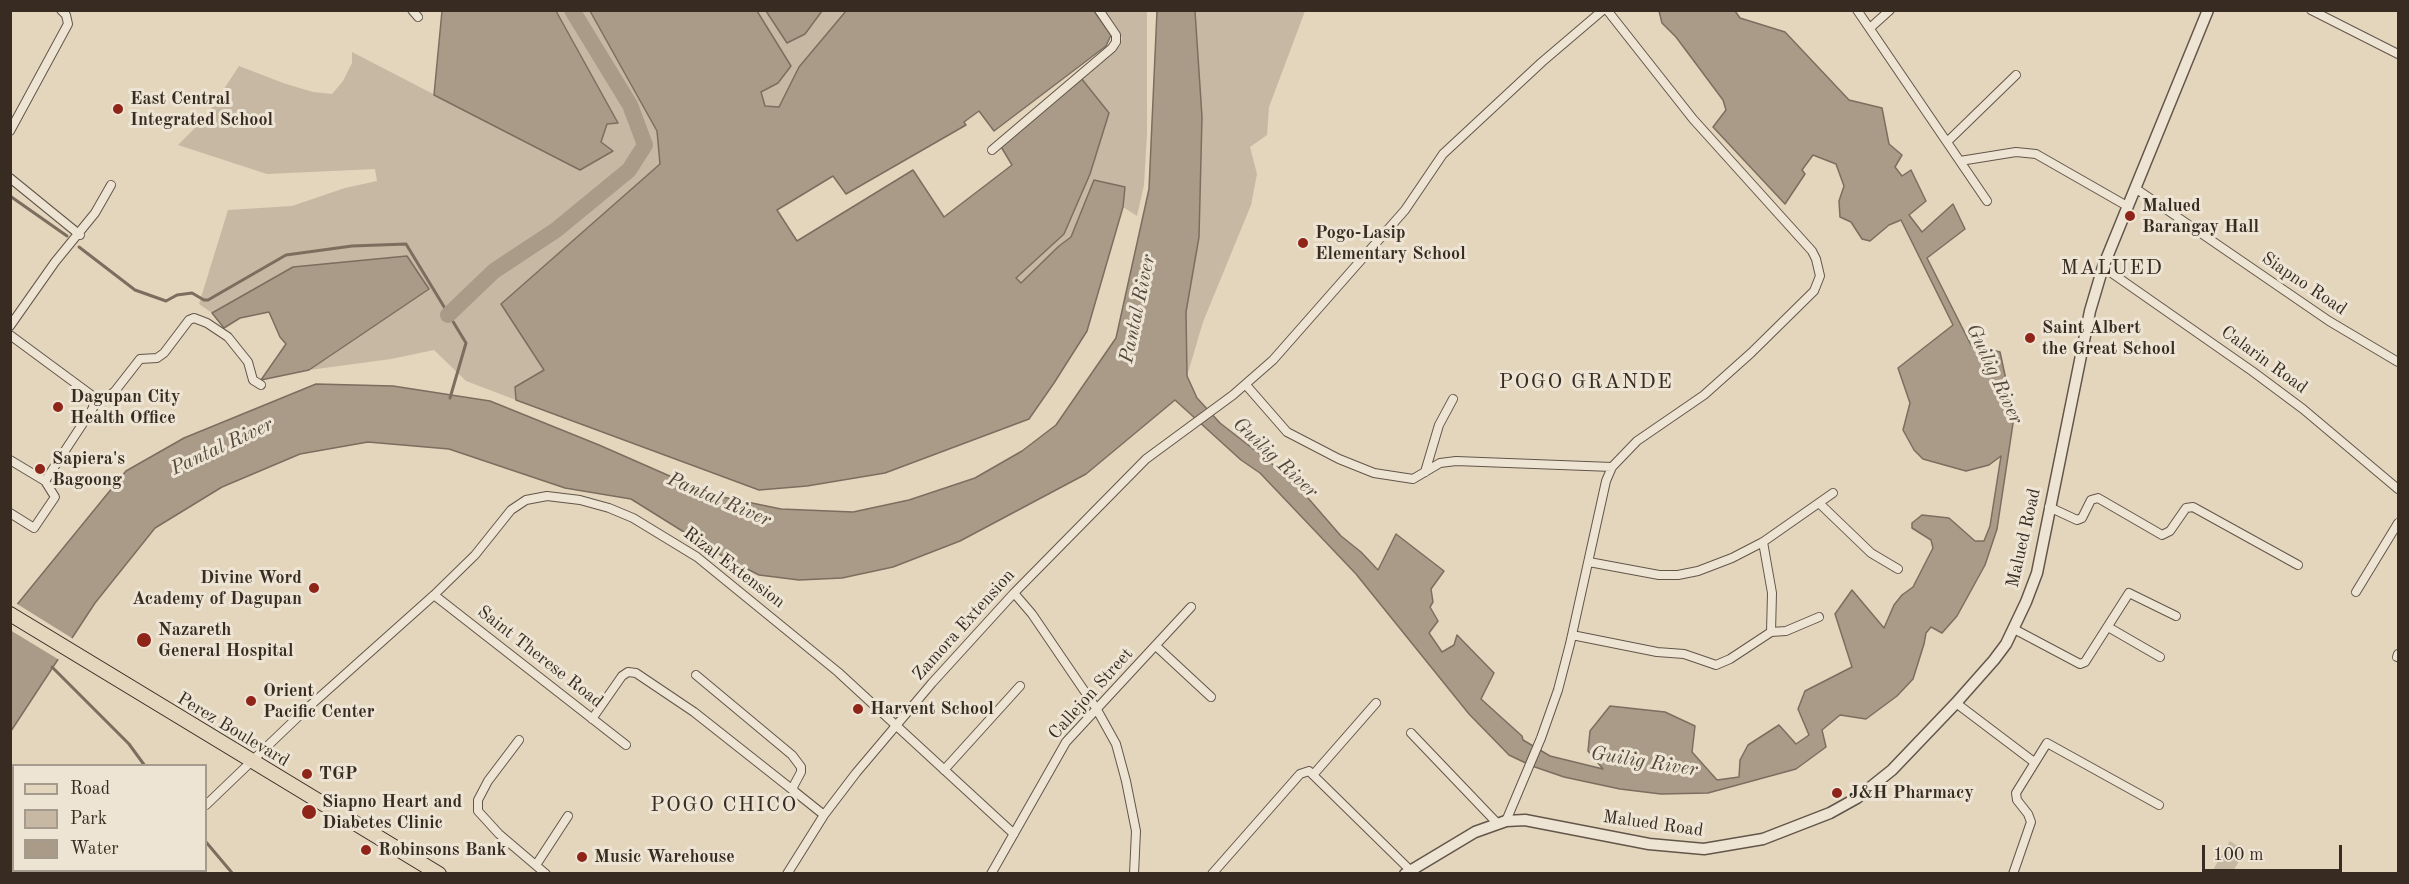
<!DOCTYPE html>
<html>
<head>
<meta charset="utf-8">
<style>
  body { margin:0 }
  #map { position:relative; width:2409px; height:884px; overflow:hidden; background:#e4d5bd; font-family:"Old Standard TT",serif }
  canvas { display:block }
  .frame { position:absolute; inset:0; border:12px solid #372b22; pointer-events:none }
  .legend { position:absolute; left:12px; top:764px; width:195px; height:108px; box-sizing:border-box; background:#ede4d4; border:2px solid #a49a8d; margin:0; padding:8px 10px; list-style:none; font-size:18px; color:#372b22 }
  .legend li { display:flex; align-items:center; gap:12px; height:30px }
  .legend b { width:30px; border:2px solid #a49a8d }
  .scale { position:absolute; left:2202px; top:845px; width:140px; height:27px; box-sizing:border-box; border:3px solid #372b22; border-top:0; padding-left:8px; font-size:18px; line-height:21px; white-space:nowrap; color:#372b22; -webkit-text-stroke:4px #ede4d4; paint-order:stroke }
</style>
</head>
<body>
<div id="map">
<canvas width="2409" height="884"></canvas>
<div class="frame"></div>
<ul class="legend">
<li><b style="height:8px;background:#e4d5bd"></b>Road</li>
<li><b style="height:16px;background:#c7b8a3"></b>Park</li>
<li><b style="height:16px;background:#a99b88"></b>Water</li>
</ul>
<div class="scale">100 m</div>
</div>
<script>
const context = document.querySelector('canvas').getContext('2d');
context.lineJoin = 'round';
function fill(path, color) { context.fillStyle = color; context.fill(path, 'evenodd'); }
const shape = rows => new Path2D(rows.map(r => 'M' + r).join(''));
function trace(path, color, width, dash) { context.strokeStyle = color; context.lineWidth = width; context.lineCap = dash ? 'butt' : 'round'; context.setLineDash(dash || []); context.stroke(path); }
function write(font, color, halo, rows, align = 'center') {
  context.font = font + ' "Old Standard TT",serif'; context.lineWidth = 6; context.setLineDash([]); context.textBaseline = 'middle'; context.strokeStyle = halo; context.fillStyle = color; for (const [text, x, y, turn = 0] of rows) {
    context.save(); context.translate(x, y); context.rotate((+turn || 0) * Math.PI / 180); context.textAlign = isNaN(turn) ? turn : align; if (halo) context.strokeText(text, 0, 0); context.fillText(text, 0, 0); context.restore();
  }
}
const green = shape([
  [590,10,657,131,660,164,501,304,544,370,515,387,516,400,466,381,434,350,391,359,309,370,429,289,293,267,212,313,199,304,228,210,292,206,345,188,377,181,375,169,267,174,178,145,205,118,239,66,283,83,313,92,332,94,343,81,352,63,352,52,580,170,612,151,601,142,607,124,618,123,556,11],
  [757,11,766,11,787,43,805,34,822,11,846,11,799,67,779,107,764,106,761,93,778,83,791,65],
  [1105,11,1147,11,1147,134,1144,185,1137,216,1123,207,1125,187,1094,180,1071,237,1059,246,1021,283,1016,277,1064,234,1090,174,1109,113,1081,78,1120,46,1122,38],
  [1195,11,1305,11,1269,107,1267,135,1250,147,1257,174,1251,205,1203,322,1187,376,1186,312,1199,237,1202,117],
  [2230,841,2245,851,2232,873,2218,873,2213,870]
]);
const water = shape([
  [442,11,556,11,618,123,607,124,601,142,613,151,580,170,434,95,442,11],
  [590,11,757,11,791,66,778,83,761,92,765,106,779,107,799,67,846,11,1094,11,1111,35,1106,46,994,131,979,111,964,122,966,125,846,194,833,176,777,210,797,241,913,170,944,217,1012,165,1000,145,1081,78,1109,113,1090,174,1064,234,1016,278,1021,283,1059,246,1071,237,1094,180,1125,187,1123,207,1087,331,1054,383,1029,419,885,473,807,486,759,490,516,400,515,387,544,370,501,304,660,164,657,131,590,11],
  [766,11,822,11,805,34,787,43,766,11],
  [1157,11,1195,11,1202,117,1199,237,1186,312,1187,376,1197,398,1220,423,1270,462,1301,490,1341,536,1361,552,1378,570,1396,534,1444,571,1431,589,1433,602,1430,607,1438,621,1429,633,1442,652,1454,645,1457,635,1494,673,1481,699,1522,736,1523,740,1550,756,1603,769,1588,751,1590,731,1610,706,1665,712,1695,726,1692,752,1717,780,1739,777,1740,760,1748,745,1779,725,1796,744,1809,735,1798,709,1805,691,1852,667,1835,614,1852,590,1884,628,1894,605,1902,595,1913,587,1933,548,1931,540,1912,528,1912,523,1922,515,1949,518,1975,541,1984,541,1990,526,2001,456,1989,465,1966,471,1923,459,1914,450,1903,430,1910,403,1898,368,1953,325,1901,220,1889,225,1870,241,1862,239,1851,222,1840,217,1839,201,1844,186,1836,164,1813,155,1802,170,1805,174,1785,204,1713,127,1726,110,1723,100,1676,37,1662,23,1659,11,1735,11,1740,18,1785,32,1849,100,1882,108,1889,144,1902,155,1895,167,1902,176,1911,170,1926,201,1909,215,1922,232,1953,204,1965,229,1927,258,1971,345,2000,352,2014,417,1997,529,1985,565,1957,616,1942,633,1931,627,1926,633,1924,644,1913,679,1897,696,1866,719,1840,715,1822,730,1826,747,1796,769,1708,793,1661,794,1620,789,1564,777,1532,766,1509,755,1469,714,1356,574,1260,473,1241,460,1175,400,1086,474,960,541,893,567,842,578,799,580,759,575,724,557,631,499,565,488,449,449,368,442,300,454,222,487,155,528,95,603,11,731,11,612,126,471,184,438,316,384,393,386,490,401,599,445,713,495,781,509,853,512,909,500,975,478,1022,451,1056,425,1116,338,1149,189,1157,11],
  [407,256,429,289,309,370,261,380,286,344,280,337,269,312,240,318,224,328,212,313,293,267,407,256]
]);
const pier = shape([
  [14,602,75,640,61,661,10,630,10,607]
]);
const stream = shape([
  [10,196,67,236],
  [79,247,135,290,166,301,177,295,192,293,204,300,208,300,286,255,352,246,406,244,466,343,450,398],
  [52,667,129,744,145,766],
  [206,842,233,874]
]);
const river = shape([
  [448,315,494,271,556,230,629,170,645,145,630,105,572,10]
]);
const minor = shape([
  [412,10,418,17],
  [1857,10,1987,201],
  [2311,10,2398,54],
  [1870,28,1890,10],
  [10,131,68,24,66,15,61,10],
  [1947,142,2016,75],
  [992,150,1112,48,1116,42,1116,35,1099,10],
  [1960,161,2016,152,2036,154,2127,206],
  [10,178,80,235],
  [2135,188,2329,321,2398,362],
  [2103,267,2252,371,2303,409,2398,489],
  [10,326,55,262,95,213,111,185],
  [10,335,94,397,93,408,45,481],
  [1246,385,1287,432,1339,459,1374,473,1413,479,1440,463,1456,461,1612,467],
  [95,401,108,397,115,391,140,359,157,358,164,353,189,320,194,318,207,323,228,337,248,362,253,380,261,385],
  [10,460,45,481,55,497,34,528,10,513],
  [1425,472,1439,425,1453,399],
  [1819,503,1871,553,1898,569],
  [2049,507,2077,520,2082,518,2091,500,2098,498,2162,535,2170,531,2186,508,2193,507,2298,565],
  [1763,542,1772,593,1771,632],
  [1589,562,1659,575,1678,575,1698,571,1732,558,1763,542,1833,493],
  [2356,592,2398,523],
  [1014,593,1032,614,1096,708,1116,744,1126,781,1136,831,1134,874],
  [434,595,626,745],
  [2108,627,2160,657],
  [2014,629,2080,664,2085,662,2129,593,2176,616],
  [1572,635,1657,652,1684,654,1716,665,1730,659,1771,632,1786,631,1819,617],
  [1156,646,1211,697],
  [2397,657,2398,654],
  [696,675,792,755,801,767,801,772,793,787,794,791,824,815],
  [1956,703,2034,762],
  [592,719,622,676,628,672,636,673,694,712,794,791],
  [1411,733,1497,823],
  [519,740,488,781,478,800,478,811,499,834,546,874],
  [944,770,1020,686],
  [1313,775,1376,703],
  [206,805,303,712,434,595,475,555,511,510,526,500,547,496,580,500,609,508,633,518,697,557,838,672,1014,834],
  [1506,821,1541,738,1558,690,1570,644,1606,481,1612,467,1637,441,1704,395,1751,353,1814,291,1820,276,1816,259,1812,251,1693,119,1607,10],
  [536,865,568,816],
  [131,874,135,870],
  [787,874,824,815,856,773,932,683,1014,593,1146,459,1233,395,1273,360,1405,210,1443,154,1542,62,1603,10],
  [991,874,1066,742,1191,607],
  [1212,874,1300,774,1309,771,1410,870],
  [2013,874,2031,822,2028,814,2017,800,2016,793,2047,743,2159,805]
]);
const tertiary = shape([
  [1405,874,1475,832,1506,821,1525,820,1649,844,1704,849,1763,839,1830,813,1857,798,1892,770,1956,703,1994,660,2006,644,2026,602,2037,573,2090,311,2103,267,2208,10]
]);
const primary = shape([
  [10,614,439,874]
]);
const markers = [
  [118,109,6,"#8f2418"],
  [2130,216,6,"#8f2418"],
  [1303,243,6,"#8f2418"],
  [2030,338,6,"#8f2418"],
  [58,407,6,"#8f2418"],
  [40,469,6,"#8f2418"],
  [314,588,6,"#8f2418"],
  [144,640,8,"#8f2418"],
  [251,701,6,"#8f2418"],
  [858,709,6,"#8f2418"],
  [307,774,6,"#8f2418"],
  [1837,793,6,"#8f2418"],
  [309,812,8,"#8f2418"],
  [366,850,6,"#8f2418"],
  [582,857,6,"#8f2418"]
];
const poiNames = [
  ["East Central",130,99],
  ["Integrated School",130,120],
  ["Malued",2142,206],
  ["Barangay Hall",2142,227],
  ["Pogo-Lasip",1315,233],
  ["Elementary School",1315,254],
  ["Saint Albert",2042,328],
  ["the Great School",2042,349],
  ["Dagupan City",70,397],
  ["Health Office",70,418],
  ["Sapiera's",52,459],
  ["Bagoong",52,480],
  ["Divine Word",302,578,"right"],
  ["Academy of Dagupan",302,599,"right"],
  ["Nazareth",158,630],
  ["General Hospital",158,651],
  ["Orient",263,691],
  ["Pacific Center",263,712],
  ["Harvent School",870,709],
  ["TGP",319,774],
  ["J&H Pharmacy",1849,793],
  ["Siapno Heart and",322,802],
  ["Diabetes Clinic",322,823],
  ["Robinsons Bank",378,850],
  ["Music Warehouse",594,857]
];
const streetNames = [
  ["Siapno Road",2304,284,34],
  ["Calarin Road",2264,360,36],
  ["Malued Road",2024,538,-77],
  ["Rizal Extension",734,568,37],
  ["Zamora Extension",964,625,-48],
  ["Saint Therese Road",540,657,38],
  ["Callejon Street",1091,694,-48],
  ["Perez Boulevard",233,730,31],
  ["Malued Road",1653,824,8]
];
const waterNames = [
  ["Pantal River",1138,309,-78],
  ["Guilig River",1994,374,65],
  ["Pantal River",222,447,-25],
  ["Guilig River",1275,458,43],
  ["Pantal River",719,500,23],
  ["Guilig River",1644,762,9]
];
const quarterNames = [
  ["MALUED",2112,268],
  ["POGO GRANDE",1586,382],
  ["POGO CHICO",724,805]
];
fill(green, '#c7b8a3');
fill(water, '#a99b88');
trace(water, '#7b6e5f', 1.5);
fill(pier, '#e4d5bd');
trace(stream, '#7b6e5f', 3);
trace(river, '#a99b88', 16);
trace(minor, '#625649', 10);
trace(tertiary, '#625649', 13);
trace(primary, '#372b22', 16);
trace(minor, '#ede4d4', 8);
trace(tertiary, '#ede4d4', 10);
trace(primary, '#e4d5bd', 14);
for (const [x, y, r, color] of markers) { const dot = new Path2D(); dot.arc(x, y, r, 0, 2 * Math.PI); context.fillStyle = color; context.fill(dot); trace(dot, '#ede4d4', 2); }
write('bold 18px', '#372b22', '#ede4d4', poiNames, 'left');
write('18px', '#372b22', '#ede4d4', streetNames);
write('italic 20px', '#54473c', '#ede4d4', waterNames);
context.letterSpacing = '1.5px';
write('21px', '#372b22', '#ede4d4', quarterNames);
context.letterSpacing = '0px';
</script>
</body>
</html>
